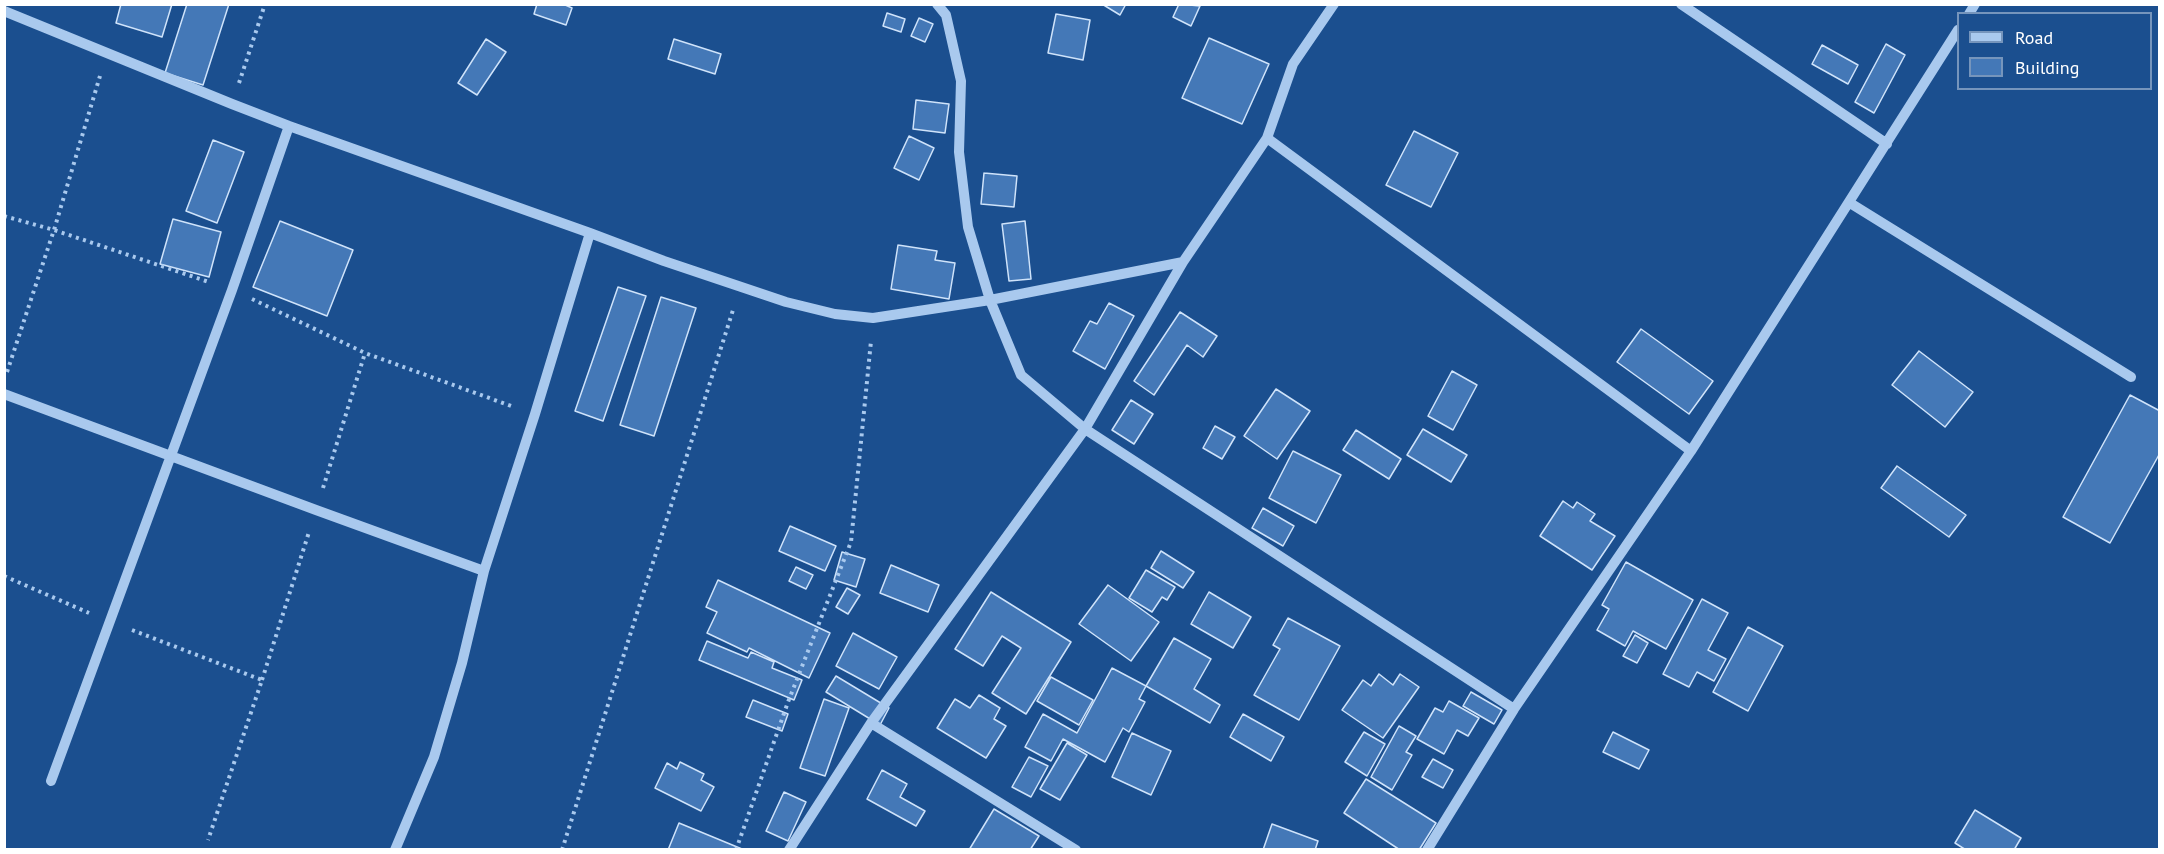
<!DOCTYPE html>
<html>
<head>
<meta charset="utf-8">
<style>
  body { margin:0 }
  #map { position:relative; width:2164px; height:854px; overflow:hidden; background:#1b4f8f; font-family:"PT Sans",sans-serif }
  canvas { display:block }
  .frame { position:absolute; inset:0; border:6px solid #fff; pointer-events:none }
  .legend { position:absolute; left:1957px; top:12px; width:195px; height:78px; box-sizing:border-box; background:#1b4f8f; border:2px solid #7695bc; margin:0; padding:8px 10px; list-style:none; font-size:18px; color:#fff }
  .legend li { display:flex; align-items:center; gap:12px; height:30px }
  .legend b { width:30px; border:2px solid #7695bc }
</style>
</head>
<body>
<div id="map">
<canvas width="2164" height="854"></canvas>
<div class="frame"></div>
<ul class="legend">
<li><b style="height:8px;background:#a9c9ee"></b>Road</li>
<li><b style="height:16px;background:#4478b7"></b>Building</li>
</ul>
</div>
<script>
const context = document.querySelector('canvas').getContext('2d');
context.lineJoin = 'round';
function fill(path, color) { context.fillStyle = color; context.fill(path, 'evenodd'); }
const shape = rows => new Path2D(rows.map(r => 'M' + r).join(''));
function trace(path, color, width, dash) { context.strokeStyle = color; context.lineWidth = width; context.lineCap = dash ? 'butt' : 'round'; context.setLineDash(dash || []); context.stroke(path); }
const building = shape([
  [121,4,172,4,162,37,116,23,121,4],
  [187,4,229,4,203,85,165,73,187,4],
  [537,4,563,4,572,8,566,25,534,14,537,4],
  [1102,4,1126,4,1120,15,1102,4],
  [1179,4,1200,6,1191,26,1173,17,1179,4],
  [887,13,905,19,901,32,883,26,887,13],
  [1056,14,1090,20,1083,60,1048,53,1056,14],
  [919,18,933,24,925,42,911,36,919,18],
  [1209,38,1269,64,1242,124,1182,98,1209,38],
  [486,39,506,52,477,95,458,83,486,39],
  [674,39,721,54,715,74,668,59,674,39],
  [1886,44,1905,55,1874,113,1855,102,1886,44],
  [1822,45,1858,65,1848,84,1812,64,1822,45],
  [916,100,949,104,945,133,913,129,916,100],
  [1414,131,1458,153,1431,207,1386,185,1414,131],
  [909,136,934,148,919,180,894,168,909,136],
  [213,140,244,152,217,223,186,211,213,140],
  [984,173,1017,176,1014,207,981,204,984,173],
  [173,219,221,232,209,277,160,264,173,219],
  [280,221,353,250,327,316,253,287,280,221],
  [1025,221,1031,279,1009,281,1002,224,1025,221],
  [898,245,937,251,935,260,955,263,949,299,891,289,898,245],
  [618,287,646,296,603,421,575,411,618,287],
  [661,297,696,308,654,436,620,425,661,297],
  [1109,303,1134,316,1105,369,1073,351,1090,321,1097,324,1109,303],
  [1180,312,1217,336,1203,357,1187,345,1154,395,1134,381,1180,312],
  [1641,329,1713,381,1689,414,1617,362,1641,329],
  [1919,351,1973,392,1945,427,1892,385,1919,351],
  [1452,371,1477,385,1453,430,1428,416,1452,371],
  [1276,389,1310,411,1277,459,1244,436,1276,389],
  [2130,395,2160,411,2160,453,2110,543,2063,517,2130,395],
  [1131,400,1153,414,1134,444,1112,430,1131,400],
  [1215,426,1235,437,1222,459,1203,448,1215,426],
  [1423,429,1467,455,1451,482,1407,455,1423,429],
  [1356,430,1401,459,1389,479,1343,450,1356,430],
  [1293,451,1341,475,1316,523,1269,498,1293,451],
  [1897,466,1966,515,1949,537,1881,488,1897,466],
  [1563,501,1573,508,1577,502,1595,514,1590,521,1615,536,1592,570,1540,536,1563,501],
  [1263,508,1294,526,1283,546,1252,528,1263,508],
  [790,526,836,546,825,571,779,551,790,526],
  [1161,551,1194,572,1183,588,1151,568,1161,551],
  [842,552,865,559,856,587,834,580,842,552],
  [1626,562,1693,600,1666,649,1633,631,1625,646,1597,630,1609,609,1602,605,1626,562],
  [891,565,939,585,928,612,880,593,891,565],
  [796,567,813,575,806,589,789,581,796,567],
  [1146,570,1175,587,1167,600,1162,597,1152,612,1129,598,1146,570],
  [718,580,830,633,809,678,749,648,747,652,707,633,717,612,706,607,718,580],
  [1108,585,1159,622,1131,661,1079,624,1108,585],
  [847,588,860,595,848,614,836,607,847,588],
  [991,592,1071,642,1026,714,992,693,1021,648,1002,636,983,666,955,649,991,592],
  [1209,592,1251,617,1233,648,1191,624,1209,592],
  [1702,599,1728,613,1708,650,1726,659,1714,681,1697,672,1689,687,1663,674,1702,599],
  [1288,618,1340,646,1299,720,1254,695,1280,649,1273,645,1288,618],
  [1748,627,1783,646,1748,711,1713,692,1748,627],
  [853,633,897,657,879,689,836,666,853,633],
  [1635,635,1648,643,1637,663,1623,656,1635,635],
  [1174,638,1211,659,1194,689,1220,705,1210,723,1146,686,1174,638],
  [707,641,748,658,751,652,774,662,772,668,802,680,794,700,699,660,707,641],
  [1112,668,1146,686,1139,699,1145,702,1129,732,1123,728,1105,762,1063,739,1051,761,1025,747,1043,714,1077,733,1112,668],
  [1379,674,1393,685,1400,674,1419,687,1383,738,1342,710,1363,680,1371,686,1379,674],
  [836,676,889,708,880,725,826,692,836,676],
  [1051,677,1093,700,1079,725,1037,701,1051,677],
  [1471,692,1502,710,1494,724,1463,706,1471,692],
  [979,695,1000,708,994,719,1006,726,986,758,937,728,955,699,970,708,979,695],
  [824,699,849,708,825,776,800,768,824,699],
  [753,700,788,714,782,731,746,717,753,700],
  [1449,701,1479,718,1468,736,1457,730,1444,754,1417,739,1435,708,1443,712,1449,701],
  [1243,714,1284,737,1271,761,1230,737,1243,714],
  [1399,726,1416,736,1406,752,1412,755,1392,790,1371,777,1399,726],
  [1364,732,1385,744,1367,776,1345,762,1364,732],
  [1613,732,1649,750,1639,769,1603,752,1613,732],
  [1132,733,1171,751,1151,795,1112,777,1132,733],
  [1067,743,1087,755,1060,800,1040,789,1067,743],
  [1029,757,1048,766,1031,797,1012,787,1029,757],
  [1433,759,1453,770,1443,788,1422,777,1433,759],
  [680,762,704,774,701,780,714,787,701,811,655,788,667,763,677,769,680,762],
  [882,770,907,784,900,797,925,811,916,826,867,799,882,770],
  [1366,779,1436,823,1419,850,1400,850,1344,813,1366,779],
  [784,792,806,802,788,841,766,831,784,792],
  [994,809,1039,836,1030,850,969,850,994,809],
  [1975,810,2021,838,2014,850,1966,850,1955,843,1975,810],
  [679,823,742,849,742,850,668,850,679,823],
  [1272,824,1318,841,1315,850,1263,850,1272,824]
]);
const path = shape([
  [239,83,265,4],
  [4,216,54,230,209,282],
  [252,299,365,353,514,407],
  [7,372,54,230,100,76],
  [323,488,365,353],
  [4,576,89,613],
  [132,630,262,680,208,840],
  [262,680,309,532],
  [562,850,733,310],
  [736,850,788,702,851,542,871,341]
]);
const minor = shape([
  [937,4,946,15,961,81,959,152,968,227,990,300,1021,375,1085,429,1514,709],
  [1681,4,1887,144],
  [4,11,232,104,289,126,590,233,664,261,786,302,835,314,873,318,990,300,1183,262],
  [1969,14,1975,4],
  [1267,138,1691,451],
  [1850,203,2131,377],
  [4,394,316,510,484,571,462,663,434,757,395,850],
  [484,571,535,414,590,233],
  [871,723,1076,850],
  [51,781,232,290,289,126],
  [789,850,871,723,1085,429,1183,262,1267,138,1293,64,1334,4],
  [1427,850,1514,709,1691,451,1958,30]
]);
fill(building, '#4478b7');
trace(building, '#cfe3fa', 1.5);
trace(path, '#a9c9ee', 4, [3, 4.5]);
trace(minor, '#a9c9ee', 10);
</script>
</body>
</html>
